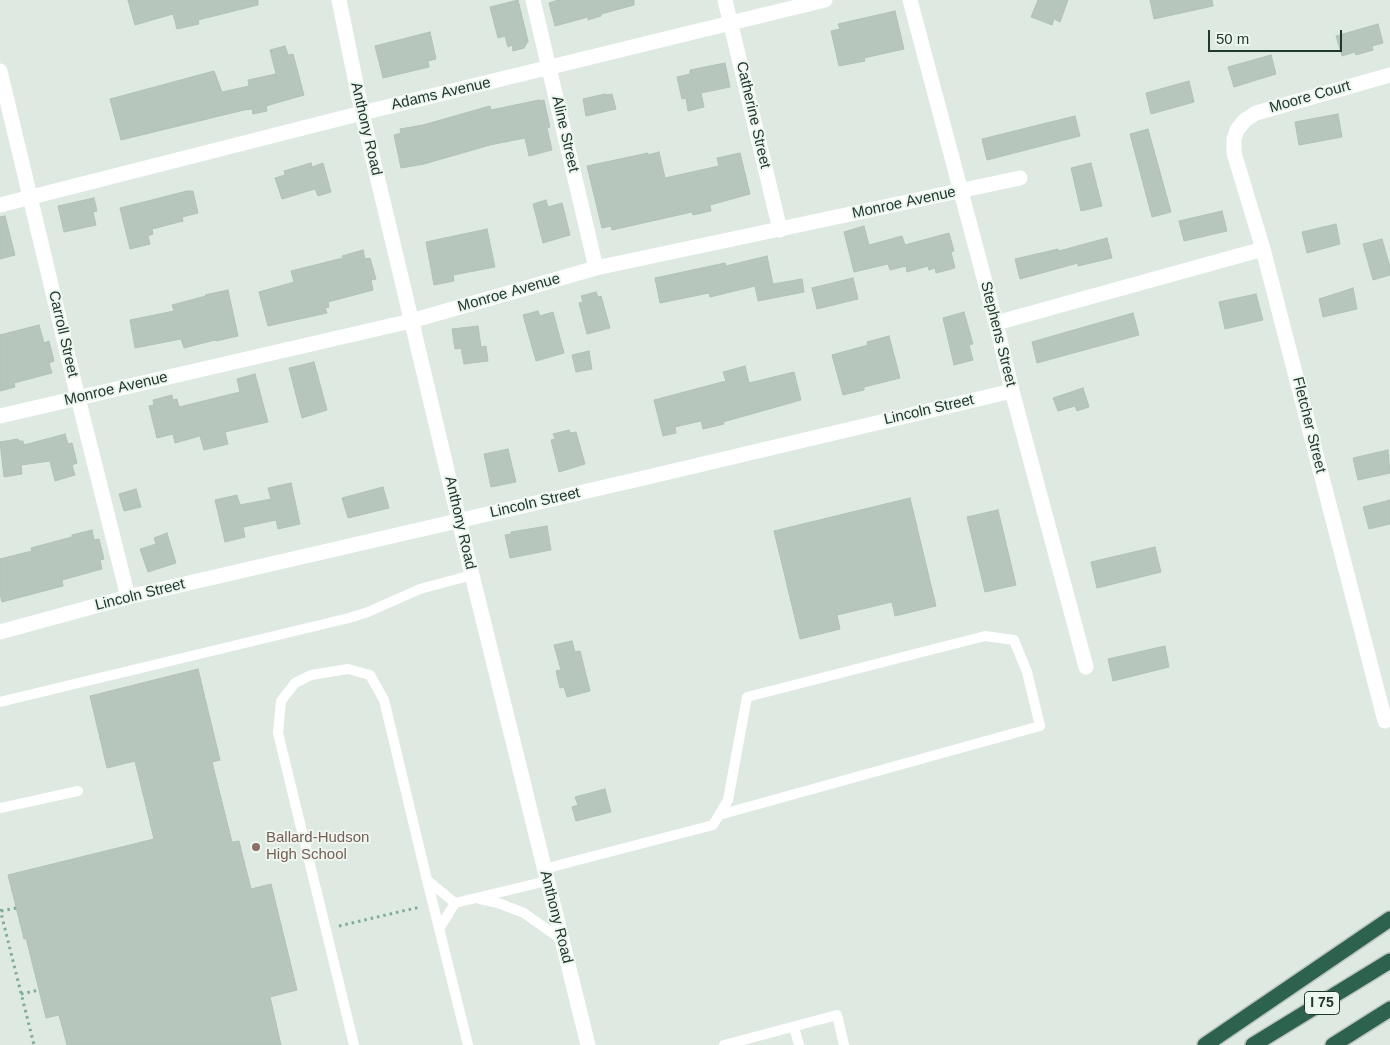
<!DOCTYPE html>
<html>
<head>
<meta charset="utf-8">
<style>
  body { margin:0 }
  #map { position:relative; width:1390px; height:1045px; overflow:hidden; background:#dee9e2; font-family:Arial,sans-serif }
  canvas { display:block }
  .scale { position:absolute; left:1208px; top:30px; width:134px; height:22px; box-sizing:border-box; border:2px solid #20382d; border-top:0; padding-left:6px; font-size:15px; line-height:18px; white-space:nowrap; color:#20382d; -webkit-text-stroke:4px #eef6f0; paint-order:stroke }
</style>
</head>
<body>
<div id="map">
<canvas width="1390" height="1045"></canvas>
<div class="scale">50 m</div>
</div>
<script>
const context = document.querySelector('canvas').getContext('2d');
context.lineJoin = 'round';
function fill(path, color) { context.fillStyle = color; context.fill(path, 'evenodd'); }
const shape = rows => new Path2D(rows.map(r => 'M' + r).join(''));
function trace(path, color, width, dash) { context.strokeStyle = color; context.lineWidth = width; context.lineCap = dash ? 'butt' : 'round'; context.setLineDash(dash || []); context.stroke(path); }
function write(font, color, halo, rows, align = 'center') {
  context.font = font + ' Arial,sans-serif'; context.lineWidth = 4; context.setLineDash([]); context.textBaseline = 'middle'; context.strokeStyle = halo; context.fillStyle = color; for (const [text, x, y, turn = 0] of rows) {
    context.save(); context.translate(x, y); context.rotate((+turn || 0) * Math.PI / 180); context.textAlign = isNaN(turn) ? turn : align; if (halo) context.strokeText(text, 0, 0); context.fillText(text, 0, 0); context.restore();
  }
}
const building = shape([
  [128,0,258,0,258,5,198,20,199,24,177,29,173,14,135,25,128,0],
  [518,0,528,41,524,48,513,51,512,45,508,47,505,36,498,38,490,7,518,0],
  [558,0,634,0,634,5,601,14,601,16,588,20,588,17,555,26,549,3,558,0],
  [1038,0,1068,0,1060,22,1054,19,1052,25,1031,17,1038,0],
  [1150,0,1212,0,1213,6,1154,19,1150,0],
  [895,11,904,49,864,58,865,61,839,66,831,31,840,29,838,24,895,11],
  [1378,24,1383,43,1372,46,1373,50,1356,55,1355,52,1342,56,1336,36,1378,24],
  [430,32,436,59,428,61,429,67,383,78,375,46,430,32],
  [285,46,288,55,293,54,304,95,266,106,267,111,253,114,252,109,244,110,121,140,110,99,214,71,222,92,249,86,248,80,276,74,270,50,285,46],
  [1271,55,1276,74,1234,87,1228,67,1271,55],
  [725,63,730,87,701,93,704,107,688,111,686,98,682,99,677,77,690,74,690,70,725,63],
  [1189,81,1194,102,1151,114,1146,93,1189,81],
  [605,94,605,95,612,94,616,109,586,116,583,99,605,94],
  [539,100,539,101,544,100,550,127,547,128,552,150,529,156,525,138,490,145,424,164,401,168,394,135,401,133,400,129,423,125,490,106,491,110,539,100],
  [1338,114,1342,137,1299,145,1295,122,1338,114],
  [1075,116,1080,136,987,160,982,139,1075,116],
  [1148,129,1171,212,1152,217,1130,134,1148,129],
  [659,152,665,178,719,166,717,158,740,153,750,194,710,205,711,211,693,215,692,212,612,230,611,226,602,228,587,166,648,153,648,155,659,152],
  [311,163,312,167,323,163,331,192,318,196,315,189,282,199,275,178,285,175,284,171,311,163],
  [1091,163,1102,206,1081,211,1071,168,1091,163],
  [187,191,193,191,198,213,182,217,183,221,152,229,153,234,148,236,150,244,130,249,120,208,187,191],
  [94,198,97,211,93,212,96,225,64,232,58,206,94,198],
  [546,200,548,207,562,203,570,235,543,243,533,204,546,200],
  [1222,211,1227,231,1184,241,1179,221,1222,211],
  [5,216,15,255,0,259,0,217,5,216],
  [1336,224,1340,244,1307,253,1302,232,1336,224],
  [864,226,869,245,902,236,905,245,949,233,954,251,951,252,955,268,936,273,935,268,929,270,928,266,907,272,906,266,890,270,888,264,854,272,844,232,864,226],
  [487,229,495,267,453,275,454,281,434,285,426,242,487,229],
  [1107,238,1112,258,1078,266,1078,263,1020,279,1015,259,1058,249,1059,251,1107,238],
  [1382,239,1390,267,1390,275,1373,280,1363,244,1382,239],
  [363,250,365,259,370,258,376,279,371,280,373,290,328,302,329,307,325,308,327,313,268,326,259,292,294,282,291,271,343,258,342,256,363,250],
  [767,256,773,284,802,279,804,292,758,301,755,286,710,297,709,293,660,303,655,278,725,263,726,266,767,256],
  [853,278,858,299,817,309,812,288,853,278],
  [1353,288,1357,309,1323,317,1319,299,1353,288],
  [228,290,238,336,216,341,215,340,184,348,181,339,135,348,130,320,174,311,172,305,206,296,205,295,228,290],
  [596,292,598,297,601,296,610,328,587,334,579,303,583,302,581,296,596,292],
  [1256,294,1263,320,1225,329,1219,302,1256,294],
  [538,311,540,316,553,312,564,353,536,361,523,315,538,311],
  [964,312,973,344,969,345,973,360,954,365,943,318,964,312],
  [1133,313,1139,335,1037,363,1032,342,1133,313],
  [39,325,44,343,49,341,54,361,49,363,52,373,14,383,15,387,0,391,0,335,39,325],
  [478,326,481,347,486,346,488,361,464,364,461,348,455,349,452,329,478,326],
  [889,336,900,378,864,387,864,390,843,395,832,355,868,345,867,342,889,336],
  [589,351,592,369,576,372,572,355,589,351],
  [314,362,327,410,302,418,289,368,314,362],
  [745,366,749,383,794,372,801,400,723,422,724,424,703,429,701,421,675,427,676,433,663,436,654,400,726,381,723,372,745,366],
  [255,374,268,422,225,432,228,444,204,450,200,436,175,443,173,434,157,438,149,406,154,405,153,400,172,395,173,400,177,399,179,407,240,392,237,379,255,374],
  [1083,388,1089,407,1077,411,1075,406,1058,411,1053,398,1083,388],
  [569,430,570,433,576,432,585,464,559,472,551,440,555,439,553,434,569,430],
  [65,434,68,444,72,443,77,463,72,465,75,475,55,481,50,461,21,465,22,474,4,477,0,442,18,439,19,441,23,441,24,445,65,434],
  [508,449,516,482,491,487,484,454,508,449],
  [1388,450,1390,473,1358,480,1353,458,1388,450],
  [291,483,300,524,278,529,276,520,243,527,245,537,225,542,215,500,237,495,240,505,271,499,268,488,291,483],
  [383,487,389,508,348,518,342,498,383,487],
  [136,489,141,507,124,511,119,494,136,489],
  [910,498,936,606,895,616,892,602,837,615,840,629,800,639,774,531,910,498],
  [1390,500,1390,524,1369,529,1363,507,1390,500],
  [998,510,1016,585,985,592,967,517,998,510],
  [547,526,551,550,510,558,505,535,511,534,511,532,547,526],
  [92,530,94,540,99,539,104,559,100,560,102,569,62,580,63,586,2,602,0,594,0,559,32,551,31,548,72,537,72,535,92,530],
  [167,533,176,563,148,572,140,549,156,544,154,538,167,533],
  [1155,547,1161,572,1097,588,1091,562,1155,547],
  [572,641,575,652,580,651,590,691,567,697,564,687,560,688,556,671,561,670,554,645,572,641],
  [1165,646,1169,667,1113,681,1108,659,1165,646],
  [198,669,220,760,212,762,232,842,239,841,251,889,271,884,297,990,270,997,281,1045,67,1045,59,1015,46,1018,26,938,24,939,8,875,154,839,135,761,107,768,90,696,198,669],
  [605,789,611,812,576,821,572,807,578,805,575,797,605,789]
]);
const path = shape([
  [0,909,34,1045],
  [1,911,16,908],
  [339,926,420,907],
  [21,994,39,990]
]);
const service = shape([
  [0,702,349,618,368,612,420,589,472,575],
  [0,808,78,791],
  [544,869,713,825,728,800,747,697,985,636,1014,640,1027,672,1040,726,719,815],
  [427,880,468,1045],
  [480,899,498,903,524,913,562,940],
  [439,929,455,903,547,881],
  [794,1027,799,1045],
  [354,1045,278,733,281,701,295,683,311,675,348,669,370,675,384,700,427,880,455,903],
  [724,1045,837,1015,844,1045]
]);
const minor = shape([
  [533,0,596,268],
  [725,0,780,230],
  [910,0,996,323,1012,391,1086,667],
  [0,71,78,398,128,597],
  [0,205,362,113,825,0],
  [996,323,1263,249],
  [0,416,411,321,596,268,1020,178],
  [0,632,128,597,648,477,1012,391],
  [1385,721,1263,249,1234,153,1234,139,1237,130,1245,120,1256,113,1390,75]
]);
const tertiary = shape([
  [339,0,362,113,472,575,588,1045]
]);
const motorway = shape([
  [1205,1045,1390,919],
  [1253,1045,1390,961],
  [1333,1045,1390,1009]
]);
const markers = [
  [256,847,5,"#8d6e63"]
];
const shields = [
  [1322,1003,35]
];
const shieldNames = [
  ["I 75",1322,1003]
];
const streetNames = [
  ["Adams Avenue",441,94,-13],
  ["Moore Court",1310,97,-16],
  ["Catherine Street",753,115,77],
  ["Anthony Road",366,129,77],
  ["Aline Street",565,134,77],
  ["Monroe Avenue",904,203,-12],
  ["Monroe Avenue",509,293,-16],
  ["Carroll Street",63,334,77],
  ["Stephens Street",998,334,76],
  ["Monroe Avenue",116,389,-13],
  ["Lincoln Street",929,410,-13],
  ["Fletcher Street",1309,425,76],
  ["Lincoln Street",535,503,-13],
  ["Anthony Road",460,523,77],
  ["Lincoln Street",140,595,-14],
  ["Anthony Road",556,917,76]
];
const educationNames = [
  ["Ballard-Hudson",266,838],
  ["High School",266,855]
];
fill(building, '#b6c6bd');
trace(building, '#b0c2b8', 1);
trace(motorway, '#bcc3c0', 18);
trace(path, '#7fac96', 3, [2.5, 4]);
trace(service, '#fff', 10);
trace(minor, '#fff', 15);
trace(tertiary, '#fff', 15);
trace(motorway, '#2d634e', 15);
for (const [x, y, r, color] of markers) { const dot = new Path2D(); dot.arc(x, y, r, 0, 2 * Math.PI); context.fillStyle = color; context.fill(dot); trace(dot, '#eef6f0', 2); }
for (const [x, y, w] of shields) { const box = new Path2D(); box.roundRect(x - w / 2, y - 11.5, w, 23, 4); context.fillStyle = '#eef6f0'; context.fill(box); trace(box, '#20382d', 1); }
write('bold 14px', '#20382d', null, shieldNames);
write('15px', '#20382d', '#eef6f0', streetNames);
write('15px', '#785e54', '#eef6f0', educationNames, 'left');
</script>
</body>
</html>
